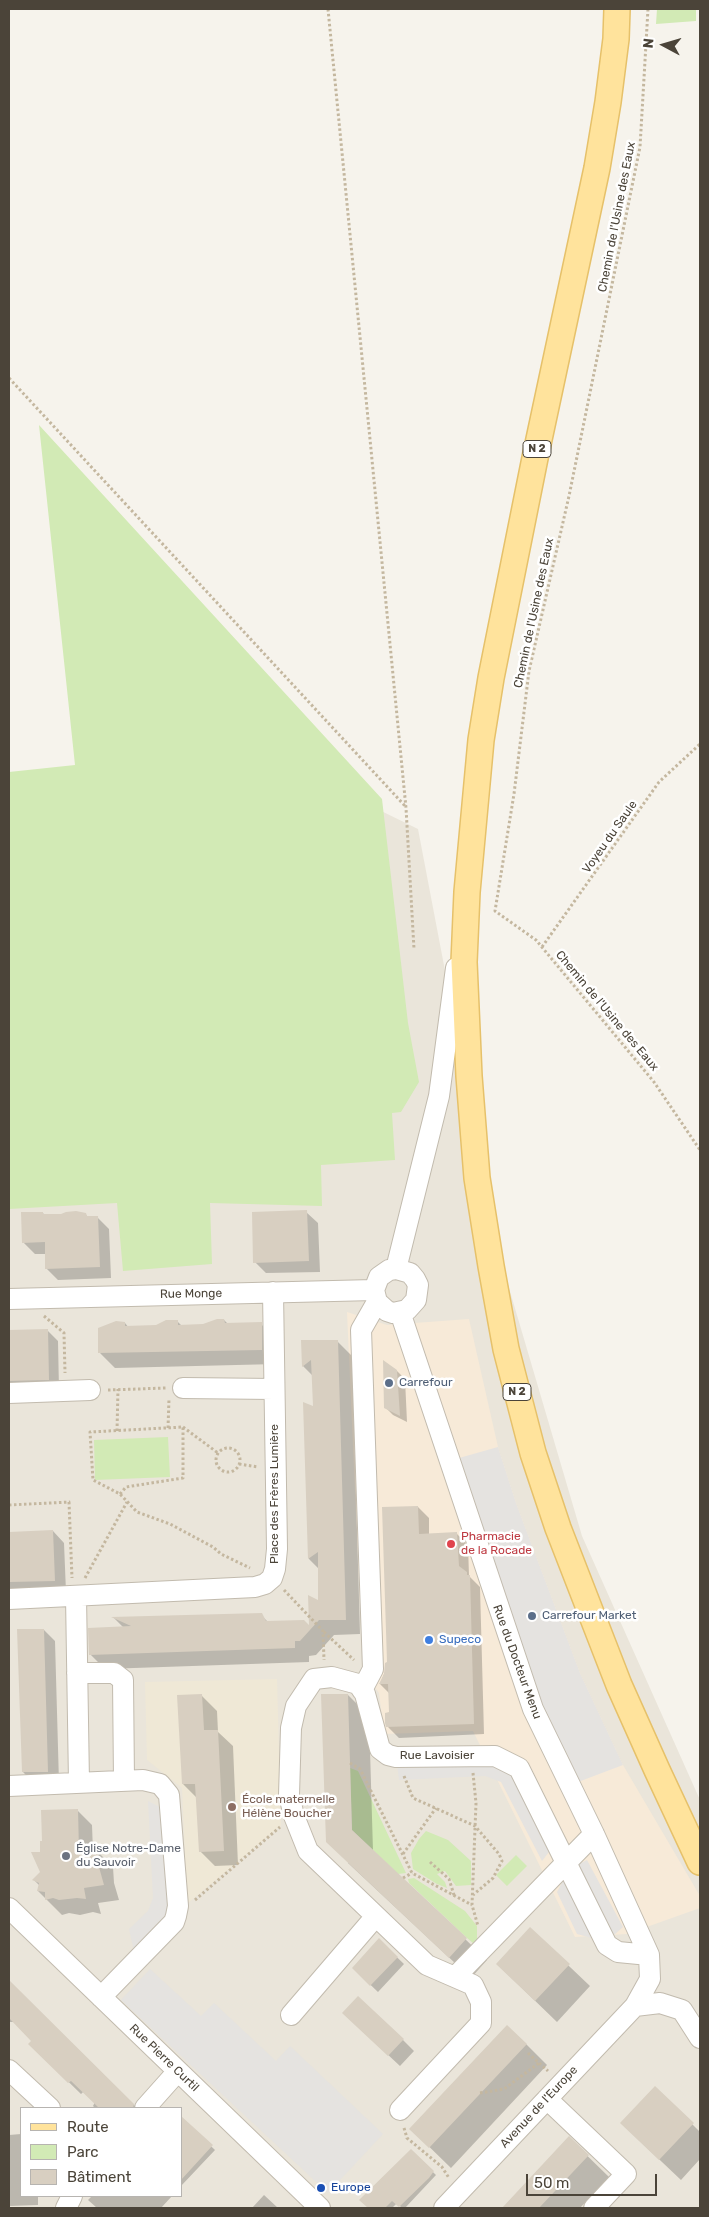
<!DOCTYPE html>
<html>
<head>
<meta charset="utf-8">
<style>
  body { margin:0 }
  #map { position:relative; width:709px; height:2217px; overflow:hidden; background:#f6f3ec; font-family:Rubik,sans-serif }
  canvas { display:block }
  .frame { position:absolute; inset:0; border:10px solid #4b4439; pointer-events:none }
  .legend { position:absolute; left:20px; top:2107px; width:162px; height:90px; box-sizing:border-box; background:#fff; border:1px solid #b7b4b0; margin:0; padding:6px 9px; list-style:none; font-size:15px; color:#4b4439 }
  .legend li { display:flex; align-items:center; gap:10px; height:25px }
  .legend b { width:25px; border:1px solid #b7b4b0 }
  .north { position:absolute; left:639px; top:20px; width:50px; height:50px; -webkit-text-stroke:4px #fff; paint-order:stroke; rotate:276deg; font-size:14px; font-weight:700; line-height:20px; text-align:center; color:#4b4439 }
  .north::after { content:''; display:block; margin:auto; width:18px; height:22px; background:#4b4439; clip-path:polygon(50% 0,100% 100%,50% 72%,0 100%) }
  .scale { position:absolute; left:526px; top:2174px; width:131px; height:22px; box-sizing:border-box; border:2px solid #4b4439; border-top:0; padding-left:6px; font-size:15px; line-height:18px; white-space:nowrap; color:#4b4439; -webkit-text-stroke:4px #fff; paint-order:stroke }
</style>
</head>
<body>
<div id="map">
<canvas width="709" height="2217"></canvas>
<div class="frame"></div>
<ul class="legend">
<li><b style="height:6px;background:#ffe39c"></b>Route</li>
<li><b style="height:14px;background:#d2eab5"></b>Parc</li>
<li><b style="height:14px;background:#d8cfc1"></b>Bâtiment</li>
</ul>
<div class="north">N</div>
<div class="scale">50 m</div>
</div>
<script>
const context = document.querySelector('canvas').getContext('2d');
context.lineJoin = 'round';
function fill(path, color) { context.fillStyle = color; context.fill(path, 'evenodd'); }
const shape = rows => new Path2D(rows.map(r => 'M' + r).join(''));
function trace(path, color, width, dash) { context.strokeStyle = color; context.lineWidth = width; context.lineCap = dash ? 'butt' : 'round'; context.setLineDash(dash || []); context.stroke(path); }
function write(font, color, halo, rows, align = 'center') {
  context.font = font + ' Rubik,sans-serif'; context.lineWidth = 5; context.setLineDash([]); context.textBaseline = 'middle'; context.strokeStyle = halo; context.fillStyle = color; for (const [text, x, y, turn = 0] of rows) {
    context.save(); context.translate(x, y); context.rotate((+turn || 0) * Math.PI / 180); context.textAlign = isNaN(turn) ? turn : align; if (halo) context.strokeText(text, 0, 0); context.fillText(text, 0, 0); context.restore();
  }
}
const residential = shape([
  [271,757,418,829,499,1254,582,1536,700,1800,700,2208,9,2208,9,782],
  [21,2108,181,2108,181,2196,21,2196]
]);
const commercial = shape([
  [347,1312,387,1325,469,1319,498,1447,516,1503,580,1673,623,1765,700,1896,700,1908,627,1934,575,1937,473,1731,384,1734,379,1693,363,1670]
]);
const education = shape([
  [277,1679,281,1826,187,1904,182,1788,147,1760,145,1682]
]);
const green = shape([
  [657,9,696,9,696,21,656,24],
  [39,425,382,799,408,1023,419,1082,401,1112,392,1113,395,1160,321,1165,322,1206,210,1203,212,1264,123,1271,117,1203,9,1209,9,772,75,765],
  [168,1437,170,1477,95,1480,94,1440],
  [350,1768,358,1771,406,1873,398,1874,352,1830],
  [426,1831,448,1840,471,1861,471,1885,456,1886,445,1871,437,1874,445,1882,447,1888,437,1884,413,1869,411,1853,419,1839],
  [516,1855,527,1866,507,1886,496,1875],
  [414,1878,465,1911,477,1926,477,1940,473,1943,467,1938,409,1883,408,1879]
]);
const parking = shape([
  [498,1447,516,1503,580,1673,623,1765,578,1782,552,1727,505,1614,452,1460],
  [396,1757,519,1768,556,1843,542,1861,501,1782,485,1776,399,1780],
  [148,1801,170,1812,178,1906,136,1960,129,1929,148,1911,153,1898],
  [587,1860,623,1927,606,1942,577,1934,557,1892,569,1869],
  [150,1969,201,2016,214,2003,276,2061,290,2046,383,2134,328,2193,121,2000]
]);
const shadow = shape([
  [306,1212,318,1223,320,1272,266,1273,255,1262],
  [43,1213,45,1216,86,1215,89,1218,97,1217,109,1229,111,1278,58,1280,46,1268,46,1254,35,1254,23,1242],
  [224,1320,228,1324,261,1324,276,1339,277,1364,115,1368,100,1353,125,1323,129,1328,157,1326,177,1321,182,1326,204,1326],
  [47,1330,58,1341,59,1390,9,1392,9,1331],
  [302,1341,337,1341,352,1356,360,1634,334,1635,316,1655,309,1656,309,1662,105,1669,90,1654,124,1628,114,1618,261,1615,269,1623,310,1627,319,1602,319,1569,309,1559,304,1404,314,1408,313,1376,303,1366],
  [397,1371,405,1379,407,1422,393,1415,385,1407],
  [418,1507,429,1518,429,1535,457,1534,468,1545,469,1576,480,1587,484,1734,399,1738,388,1727,390,1714,389,1693,380,1684,388,1664],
  [53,1531,64,1543,66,1592,9,1589,9,1533],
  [44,1630,55,1641,59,1783,34,1783,23,1772],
  [348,1695,369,1716,373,1851,487,1960,471,1978,348,1863],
  [202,1696,217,1711,218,1732,233,1746,238,1865,215,1866,200,1851,197,1798,183,1784],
  [77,1810,92,1825,93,1852,98,1852,113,1867,114,1883,119,1900,98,1903,101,1914,93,1912,80,1915,69,1913,62,1915,38,1891,40,1886,34,1880,41,1872,41,1853],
  [530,1929,590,1986,557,2022,497,1964],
  [379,1940,404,1964,378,1992,353,1968],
  [9,1984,11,1984,137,2108,95,2108,93,2106,95,2102,84,2091,81,2094,42,2056,33,2041,14,2022,9,2022],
  [355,2024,403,2040,414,2051,400,2066],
  [526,2044,547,2065,451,2168,411,2129],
  [655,2087,700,2132,700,2159,681,2180,643,2144],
  [181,2118,215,2150,181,2186],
  [21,2134,21,2196,38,2196,38,2205,9,2206,9,2135],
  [569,2138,609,2177,580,2208,503,2208],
  [411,2151,436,2175,405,2208,402,2208,397,2203,392,2208,370,2208,361,2200],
  [264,2195,278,2208,252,2208],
  [92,2196,172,2196,161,2208,97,2208,88,2200]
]);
const building = shape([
  [307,1210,309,1261,253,1263,252,1212],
  [76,1211,86,1213,87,1216,98,1216,100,1267,45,1269,45,1242,22,1243,21,1212,43,1212,43,1214,61,1214,66,1212],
  [217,1319,224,1319,225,1323,262,1322,262,1350,98,1353,98,1328,116,1321,125,1322,125,1326,156,1325,166,1320,178,1320,178,1325,203,1324],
  [48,1329,49,1380,9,1381,9,1330],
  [301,1340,338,1340,346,1620,319,1620,300,1641,295,1641,295,1648,89,1655,88,1628,131,1626,111,1617,262,1613,266,1621,304,1620,309,1625,308,1595,318,1600,318,1552,308,1559,303,1402,313,1406,311,1360,302,1367],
  [383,1360,397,1370,400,1416,384,1408],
  [418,1506,419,1534,457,1532,459,1566,467,1572,467,1575,470,1575,474,1724,386,1727,385,1723,385,1713,389,1712,388,1684,379,1684,384,1674,385,1663,387,1662,382,1507],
  [53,1530,55,1581,9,1582,9,1532],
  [17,1629,44,1629,48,1772,22,1772],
  [202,1694,204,1730,218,1730,224,1851,199,1852,195,1784,182,1784,177,1695],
  [321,1694,348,1694,352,1830,467,1938,449,1958,326,1842],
  [78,1809,79,1851,98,1850,99,1867,104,1885,84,1888,86,1899,77,1898,59,1900,53,1898,45,1900,45,1892,37,1891,39,1883,32,1880,40,1872,31,1852,40,1852,40,1841,42,1841,41,1810],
  [530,1927,570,1964,535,2001,496,1964],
  [379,1938,398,1957,370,1986,352,1968],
  [9,1980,134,2104,133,2108,99,2108,71,2081,68,2083,28,2044,31,2041,9,2018],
  [358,1996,404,2039,388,2056,342,2013],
  [507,2025,527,2044,429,2148,409,2129],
  [655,2086,694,2123,659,2160,620,2123],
  [181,2116,213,2145,181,2180],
  [569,2136,589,2155,539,2208,502,2208],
  [411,2149,434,2171,429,2178,399,2207,392,2201,385,2208,368,2208,359,2200]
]);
const path = shape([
  [328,9,406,808,414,949],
  [648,9,640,147,569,496,529,671,514,794,495,911,536,940,654,1082,700,1150],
  [9,378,406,807],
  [542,947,659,782,700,744],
  [44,1316,64,1333,65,1373],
  [108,1390,166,1388],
  [183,1427,218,1453],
  [168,1428,169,1399],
  [117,1431,118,1389],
  '216 1460a12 12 0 1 1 24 0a12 12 0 1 1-24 0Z',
  [239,1464,258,1467],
  [120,1494,126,1487,183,1478,183,1427,90,1432,93,1480,120,1494,137,1512,170,1524,213,1547,221,1554,250,1568],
  [9,1505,69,1502,72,1578],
  [85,1578,127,1502],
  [284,1590,323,1631,324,1660],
  [324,1632,354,1660],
  [350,1763,360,1769,412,1873,472,1905],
  [473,1773,476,1803,472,1905,478,1926],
  [404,1776,413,1798,475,1826,499,1854,502,1861,493,1878,473,1895],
  [403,1854,436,1808],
  [430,1862,449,1879,454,1895],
  [403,1878,412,1873],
  [195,1900,280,1827],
  [528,2053,548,2071],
  [480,2093,504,2089,539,2063],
  [404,2128,407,2138,442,2167,449,2178]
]);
const minor = shape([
  [396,1269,439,1096,456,968],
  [9,1299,374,1290],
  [400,1312,533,1709,594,1834,649,1955,650,1979,635,2006,444,2208],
  [183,1388,274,1389],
  [9,1393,90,1390],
  [76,1596,79,1783],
  [9,1599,255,1587,265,1584,272,1578,275,1569,277,1549,273,1292],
  [77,1673,114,1673,123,1680,124,1781],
  [362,1690,373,1669,361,1330,377,1302,374,1290,379,1277,389,1270,396,1269,410,1273,415,1279,418,1285,416,1300,407,1310,393,1313,387,1311,377,1302],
  [9,1786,143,1780,160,1784,169,1795,178,1906,176,1916,174,1922,101,1997],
  [9,1908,320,2208],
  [455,1977,594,1834],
  [635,2006,660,2003,682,2010,700,2038],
  [291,2015,376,1916],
  [9,2070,50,2108],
  [547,2099,626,2174,594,2208],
  [145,2108,178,2071],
  [400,2110,481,2023,481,2002,473,1985,427,1965,308,1851,294,1816,289,1795,291,1728,296,1706,314,1679,332,1677,358,1684,365,1694,380,1749,388,1755,396,1757,495,1756,519,1768,607,1945,618,1952,649,1955],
  [66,2208,72,2196]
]);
const major = shape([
  [617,9,616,39,608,102,597,168,535,458,491,678,481,740,467,892,464,962,469,1076,477,1178,491,1266,506,1349,533,1453,558,1528,619,1685,657,1770,700,1862]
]);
const markers = [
  [389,1383,5,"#5c6f8a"],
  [451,1544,5,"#e0444e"],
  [532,1616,5,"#5c6f8a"],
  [429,1640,5,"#3f7fe0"],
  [232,1807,5,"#8d6e63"],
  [66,1856,5,"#6b7280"],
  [321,2188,5,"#1a4fb4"]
];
const shields = [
  [537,449,28],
  [517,1392,28]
];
const shieldNames = [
  ["N 2",537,449],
  ["N 2",517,1392]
];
const streetNames = [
  ["Chemin de l'Usine des Eaux",617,217,-79],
  ["Chemin de l'Usine des Eaux",534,613,-78],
  ["Voyeu du Saule",610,837,-55],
  ["Chemin de l'Usine des Eaux",607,1011,50],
  ["Rue Monge",191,1294,-1],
  ["Place des Frères Lumière",275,1494,-90],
  ["Rue du Docteur Menu",517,1662,70],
  ["Rue Lavoisier",437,1756],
  ["Rue Pierre Curtil",164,2058,44],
  ["Avenue de l'Europe",539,2107,-47]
];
const serviceNames = [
  ["Carrefour",399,1383],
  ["Carrefour Market",542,1616]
];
const healthNames = [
  ["Pharmacie",461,1537],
  ["de la Rocade",461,1551]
];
const shopNames = [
  ["Supeco",439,1640]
];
const educationNames = [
  ["École maternelle",242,1800],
  ["Hélène Boucher",242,1814]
];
const worshipNames = [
  ["Église Notre-Dame",76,1849],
  ["du Sauvoir",76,1863]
];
const transitNames = [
  ["Europe",331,2188]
];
fill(residential, '#eae5da');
fill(commercial, '#f7ead8');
fill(education, '#efe8d6');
fill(green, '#d2eab5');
fill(parking, '#e5e3e0');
fill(shadow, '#0003');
fill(building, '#d8cfc1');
trace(minor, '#c2bbae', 22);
trace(major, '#e6c16a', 28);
trace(path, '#c4b79f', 3, [2.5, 2.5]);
trace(minor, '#fff', 20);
trace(major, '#ffe39c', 25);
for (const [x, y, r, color] of markers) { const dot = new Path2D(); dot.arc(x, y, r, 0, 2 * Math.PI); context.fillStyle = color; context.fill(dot); trace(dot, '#fff', 2); }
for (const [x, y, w] of shields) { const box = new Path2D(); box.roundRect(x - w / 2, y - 8.5, w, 17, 4); context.fillStyle = '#fff'; context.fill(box); trace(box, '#4b4439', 1); }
write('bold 11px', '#4b4439', null, shieldNames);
write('12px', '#4b4439', '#fff', streetNames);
write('12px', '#4e5e75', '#fff', serviceNames, 'left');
write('12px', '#be3a42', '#fff', healthNames, 'left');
write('12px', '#366cbe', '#fff', shopNames, 'left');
write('12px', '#785e54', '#fff', educationNames, 'left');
write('12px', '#5b616d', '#fff', worshipNames, 'left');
write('12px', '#164399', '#fff', transitNames, 'left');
</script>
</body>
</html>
